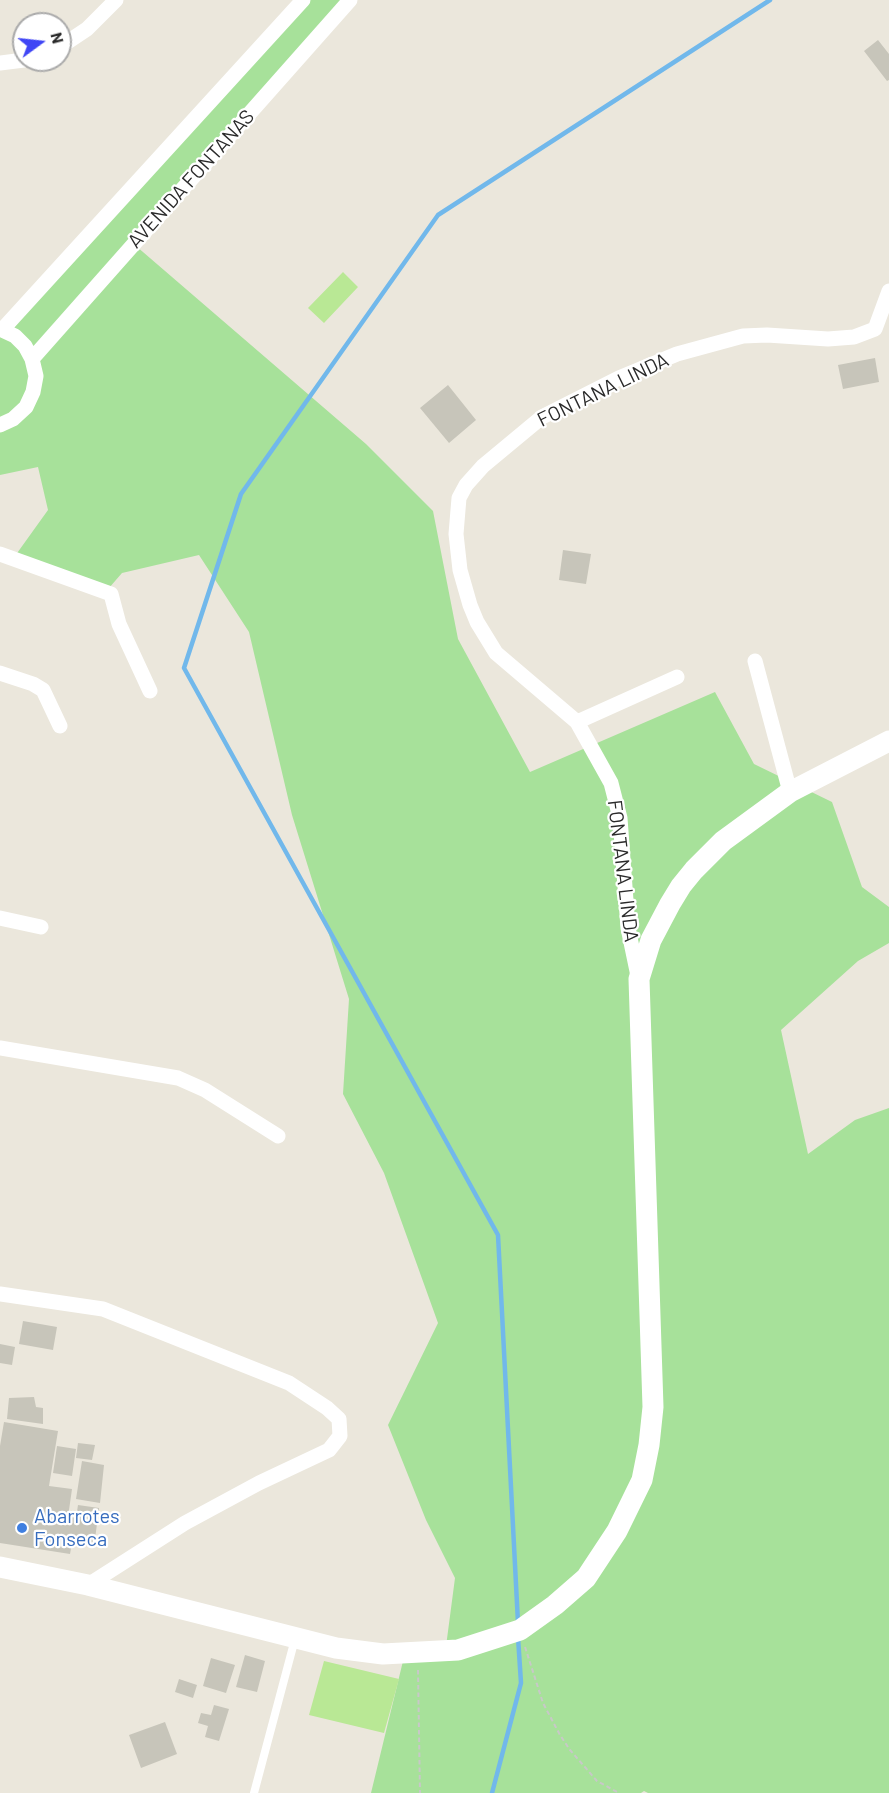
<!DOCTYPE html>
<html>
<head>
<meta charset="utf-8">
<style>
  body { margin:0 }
  #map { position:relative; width:889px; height:1793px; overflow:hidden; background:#ebe7dc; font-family:Barlow,sans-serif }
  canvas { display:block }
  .north { position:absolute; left:12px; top:12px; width:60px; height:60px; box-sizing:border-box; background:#fff; border:2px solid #aaa; border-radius:50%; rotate:75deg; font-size:16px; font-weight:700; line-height:24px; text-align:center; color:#2a2a2a }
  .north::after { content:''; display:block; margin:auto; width:21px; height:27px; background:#4046f5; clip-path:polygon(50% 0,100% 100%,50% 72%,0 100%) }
</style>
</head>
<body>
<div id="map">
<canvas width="889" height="1793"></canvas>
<div class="north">N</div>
</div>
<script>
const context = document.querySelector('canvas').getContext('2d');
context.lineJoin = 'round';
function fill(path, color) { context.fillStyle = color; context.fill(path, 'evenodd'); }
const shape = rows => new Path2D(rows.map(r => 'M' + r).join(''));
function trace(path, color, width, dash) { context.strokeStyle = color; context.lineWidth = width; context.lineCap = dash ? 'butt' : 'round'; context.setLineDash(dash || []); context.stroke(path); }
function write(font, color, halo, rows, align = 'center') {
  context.font = font + ' Barlow,sans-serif'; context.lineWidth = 4.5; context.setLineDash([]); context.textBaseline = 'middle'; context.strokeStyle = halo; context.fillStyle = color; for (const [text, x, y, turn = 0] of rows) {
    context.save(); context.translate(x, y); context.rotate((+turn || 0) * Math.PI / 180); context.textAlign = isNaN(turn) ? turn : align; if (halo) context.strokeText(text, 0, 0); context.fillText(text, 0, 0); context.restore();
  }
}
const green = shape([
  [307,0,341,0,31,356,31,392,0,423,0,331],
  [136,246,366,444,433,511,458,639,530,772,715,692,754,764,832,802,862,887,889,907,889,943,858,961,781,1030,808,1154,855,1120,889,1108,889,1793,648,1793,644,1791,641,1793,371,1793,403,1661,445,1654,455,1578,426,1520,388,1425,438,1323,384,1173,343,1094,349,999,292,815,249,632,199,555,122,573,109,588,15,556,48,510,38,467,0,475,0,424,26,406,33,359]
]);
const pitch = shape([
  [343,272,358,287,324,323,308,308],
  [324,1661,399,1679,384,1733,309,1715]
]);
const stream = shape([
  [518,1623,498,1235,184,668,241,494,438,215,770,0],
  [492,1793,521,1683,518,1637]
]);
const building = shape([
  [878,40,889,54,889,80,887,81,864,51],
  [875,358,879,382,843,389,838,365],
  [448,385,476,420,449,443,420,408],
  [563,550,591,554,586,584,559,580],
  [23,1321,57,1327,53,1350,19,1344],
  [0,1344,15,1347,12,1365,0,1363],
  [34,1397,36,1407,43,1408,43,1424,7,1419,9,1398],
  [4,1422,58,1431,49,1486,72,1489,68,1517,76,1518,78,1505,99,1508,94,1547,72,1543,70,1554,0,1543,0,1446],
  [78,1443,95,1445,92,1460,76,1458],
  [57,1446,76,1449,72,1476,53,1473],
  [82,1461,104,1465,100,1503,76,1499],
  [245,1655,265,1661,257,1692,236,1687],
  [211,1658,235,1665,226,1693,203,1686],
  [179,1679,197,1685,193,1698,175,1692],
  [214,1705,229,1709,219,1741,205,1737,208,1726,198,1723,201,1713,211,1715],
  [165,1722,177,1754,141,1768,129,1735]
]);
const path = shape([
  [525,1647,543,1703,560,1735,570,1750,597,1781,619,1793],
  [418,1670,420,1793]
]);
const lane = shape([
  [254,1793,295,1639]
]);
const street = shape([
  [60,47,87,29,116,0],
  [0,63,24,60],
  [0,329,15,336,25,346,32,359,36,376,33,392,26,407,13,419,0,425],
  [2,330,303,0],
  [32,359,350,0],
  [0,554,111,594,119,624,150,691],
  [755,661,790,792],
  [0,673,33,684,43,690,60,726],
  [577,722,677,677],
  [0,918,41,927],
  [638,976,628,928,620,818,611,783,577,722,496,653,477,622,470,605,460,570,456,534,459,498,466,485,483,466,542,417,619,378,677,354,743,336,767,335,828,339,854,337,875,329,889,291],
  [0,1048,178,1078,205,1090,278,1136],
  [0,1294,103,1309,289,1383,327,1408,339,1419,340,1436,329,1450,259,1483,185,1523,88,1585]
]);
const secondary = shape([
  [0,1567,88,1585,336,1648,383,1654,458,1650,520,1630,555,1605,586,1578,617,1531,642,1480,649,1445,653,1407,639,979,651,940,670,904,681,886,694,870,723,841,790,792,889,741]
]);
const markers = [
  [22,1528,6,"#3f7fe0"]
];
const streetNames = [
  ["AVENIDA FONTANAS",191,179,-48],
  ["FONTANA LINDA",603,390,-26],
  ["FONTANA LINDA",623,871,83]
];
const shopNames = [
  ["Abarrotes",34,1516],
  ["Fonseca",34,1539]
];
fill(green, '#a7e19a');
fill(pitch, '#b9e895');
trace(stream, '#71b8eb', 4.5);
fill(building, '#c7c5ba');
trace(path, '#c8c8c8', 2, [4.5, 3]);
trace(lane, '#fff', 8);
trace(street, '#fff', 15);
trace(secondary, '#fff', 21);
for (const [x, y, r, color] of markers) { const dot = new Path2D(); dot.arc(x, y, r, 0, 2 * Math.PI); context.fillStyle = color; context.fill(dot); trace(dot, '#fff', 2); }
write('20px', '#2a2a2a', '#fff', streetNames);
write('20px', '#366cbe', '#fff', shopNames, 'left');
</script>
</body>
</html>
